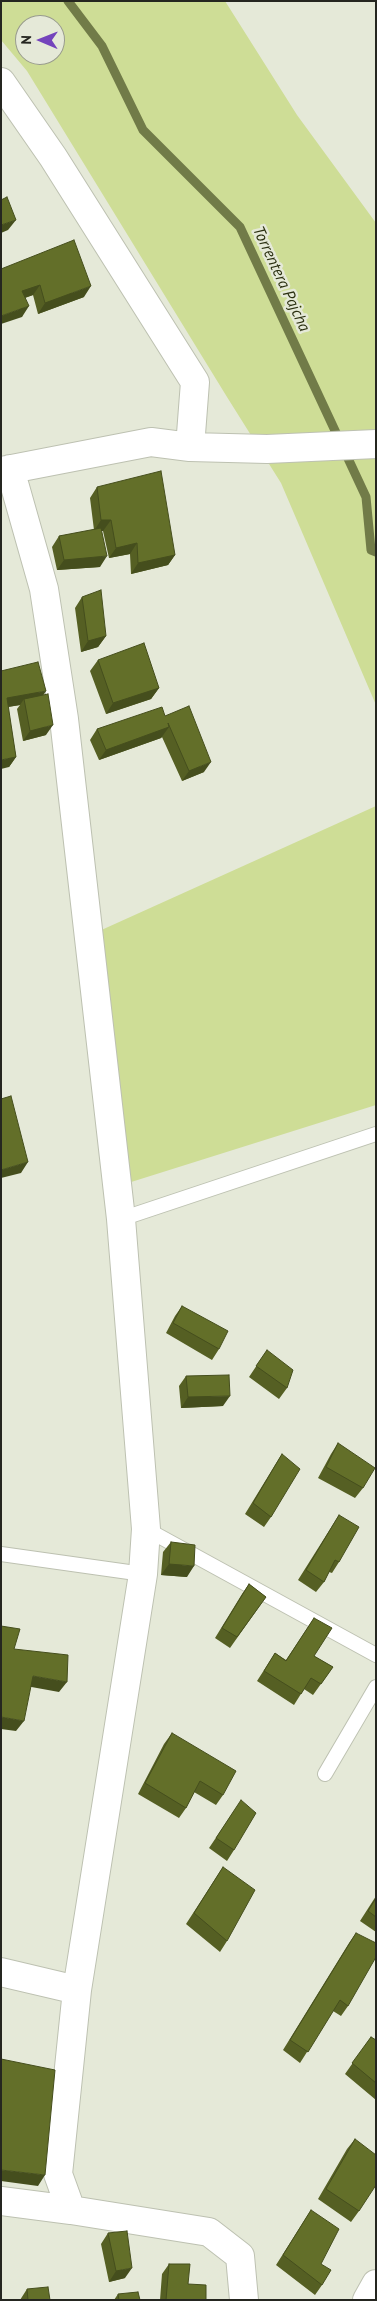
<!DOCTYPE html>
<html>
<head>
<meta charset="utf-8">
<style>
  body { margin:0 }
  #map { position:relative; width:377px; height:2301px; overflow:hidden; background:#e5e9d8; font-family:"PT Sans",sans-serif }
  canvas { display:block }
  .frame { position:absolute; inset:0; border:2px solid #252620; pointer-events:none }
  .north { position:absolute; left:15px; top:15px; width:50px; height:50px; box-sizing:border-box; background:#e5e9d8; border:1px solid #989b8e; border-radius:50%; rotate:271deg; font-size:14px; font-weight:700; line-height:20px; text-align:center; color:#252620 }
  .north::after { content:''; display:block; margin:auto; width:18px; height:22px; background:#7444bc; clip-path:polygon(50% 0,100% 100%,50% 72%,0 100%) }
</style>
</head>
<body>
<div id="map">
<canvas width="377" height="2301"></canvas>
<div class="frame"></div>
<div class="north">N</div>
</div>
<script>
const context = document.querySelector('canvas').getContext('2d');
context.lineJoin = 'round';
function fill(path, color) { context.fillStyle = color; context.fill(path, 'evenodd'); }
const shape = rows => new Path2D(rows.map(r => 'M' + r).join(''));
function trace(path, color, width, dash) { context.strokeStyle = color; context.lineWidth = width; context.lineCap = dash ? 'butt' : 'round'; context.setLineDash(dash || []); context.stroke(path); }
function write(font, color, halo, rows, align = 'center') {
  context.font = font + ' "PT Sans",sans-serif'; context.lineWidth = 5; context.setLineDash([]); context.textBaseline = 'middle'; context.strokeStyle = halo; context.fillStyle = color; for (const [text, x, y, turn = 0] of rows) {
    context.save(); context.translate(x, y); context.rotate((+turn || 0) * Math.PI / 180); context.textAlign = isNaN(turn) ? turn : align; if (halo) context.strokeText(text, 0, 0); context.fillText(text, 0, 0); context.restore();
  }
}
const green = shape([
  [1,1,225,1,297,115,376,223,376,705,281,483,227,397,27,71,1,40],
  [25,25,55,25,55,55,25,55],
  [376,806,376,1105,128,1183,97,932]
]);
const stream = shape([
  [68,1,102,46,143,130,240,227,366,497,371,550,376,552]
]);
const service = shape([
  [121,1219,376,1134],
  [146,1529,376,1655],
  [1,1554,143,1574],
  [325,1774,376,1687]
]);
const minor = shape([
  [1,82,53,157,195,382,190,447],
  [10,469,44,589,64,719,121,1219,146,1529,143,1574,77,1990,58,2174,71,2210,209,2232,240,2256,244,2300],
  [1,471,151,442,190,447,267,449,376,444],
  [1,1972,77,1990],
  [1,2201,71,2210],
  [367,2300,376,2284]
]);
const wall = shape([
  [1,269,84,297,38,314,33,295,25,298,22,317],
  [97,487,175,555,168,565,131,574,130,554,109,558,103,531,101,531,100,567,57,570,52,547,59,536,94,530,90,498],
  [82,597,106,636,98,647,81,652,75,608],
  [98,660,159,688,151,699,106,714,90,671],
  [1,671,43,695,46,735,23,741,17,709,20,705,8,707,16,757,9,767],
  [165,716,204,772,182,781,162,737,161,738,99,760,90,740,97,729],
  [182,1306,219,1349,212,1360,166,1333,175,1316],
  [267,1350,287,1388,279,1399,249,1377],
  [186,1376,223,1406,181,1408,179,1386],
  [338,1443,363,1488,355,1498,318,1478,331,1454],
  [282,1454,271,1517,264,1527,245,1514,275,1465],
  [339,1515,339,1562,332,1573,329,1572,324,1582,316,1592,298,1580,332,1526],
  [171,1542,187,1577,161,1575,163,1552],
  [249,1584,266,1597,230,1648,215,1638,242,1594],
  [314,1618,314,1656,333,1667,313,1695,304,1689,294,1705,257,1681,275,1653,286,1660],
  [172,1733,223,1795,216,1805,194,1792,186,1808,179,1818,138,1794,164,1744],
  [234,1811,234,1850,227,1861,209,1848],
  [223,1867,227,1941,220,1952,186,1924],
  [376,1896,376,1932,360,1921],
  [356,1933,348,2006,341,2016,333,2011,300,2063,283,2050,349,1943],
  [371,2037,376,2040,376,2100,345,2074],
  [355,2139,359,2211,351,2222,318,2199,347,2149],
  [311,2210,321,2264,322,2285,315,2295,276,2265],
  [108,2233,125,2278,109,2282,101,2244],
  [169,2264,188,2284,206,2300,160,2300,162,2274],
  [27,2289,50,2300,20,2300],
  [118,2294,140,2300,114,2300]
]);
const shadedWall = shape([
  [16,220,8,230,1,233,1,225],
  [40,285,33,295,15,301,22,291],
  [91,286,84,297,38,314,45,303],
  [29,306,22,317,1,324,1,316],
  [101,520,111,520,103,531,94,531],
  [137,543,130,554,109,558,116,548],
  [175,555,168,565,131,574,138,563],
  [107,556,100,567,57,570,64,560],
  [106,636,98,647,81,652,88,641],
  [159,688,151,699,106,714,113,703],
  [46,691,39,702,24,699,20,705,1,708,7,698],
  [53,725,46,735,23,741,30,731],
  [169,727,161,738,99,760,106,750],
  [16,757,9,767,1,769,1,760],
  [211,762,204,772,182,781,189,771],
  [28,1162,21,1173,1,1178,1,1170],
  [230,1396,223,1406,181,1408,188,1397],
  [169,1564,194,1566,187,1577,161,1575],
  [33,1676,67,1682,59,1692,26,1686],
  [1,1717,24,1721,16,1731,1,1729],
  [1,2170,45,2175,38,2186,1,2181],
  [132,2268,125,2278,109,2282,116,2271]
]);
const building = shape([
  [7,197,16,220,1,225,1,200,7,197],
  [74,240,91,286,45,303,40,285,22,291,29,306,1,316,1,269,74,240],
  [161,471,175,555,138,563,137,543,116,548,111,520,101,520,97,487,161,471],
  [101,528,107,556,64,560,59,536,101,528],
  [101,590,106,636,88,641,82,597,101,590],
  [144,643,159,688,113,703,98,660,144,643],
  [38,662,46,691,7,698,16,757,1,760,1,671,38,662],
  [48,694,53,725,30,731,24,699,48,694],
  [189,706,211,762,189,771,168,723,169,727,106,750,97,729,162,707,165,716,189,706],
  [11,1096,28,1162,1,1170,1,1099,11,1096],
  [182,1306,228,1331,219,1349,173,1323,182,1306],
  [267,1350,293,1370,287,1388,256,1366,267,1350],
  [229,1375,230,1396,188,1397,186,1376,229,1375],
  [338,1443,375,1468,363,1488,326,1467,338,1443],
  [282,1454,300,1469,271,1517,253,1503,282,1454],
  [339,1515,359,1527,339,1562,335,1560,324,1582,306,1570,339,1515],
  [171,1542,195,1545,194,1566,169,1564,171,1542],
  [249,1584,266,1597,237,1637,222,1628,249,1584],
  [314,1618,332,1628,314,1656,333,1667,321,1684,311,1678,301,1694,264,1671,275,1653,286,1661,314,1618],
  [1,1626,20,1629,14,1649,68,1655,67,1682,33,1676,24,1721,1,1717,1,1626],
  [172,1733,236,1771,223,1795,200,1781,186,1808,145,1783,172,1733],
  [241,1800,256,1813,234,1850,216,1838,241,1800],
  [223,1867,255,1890,227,1941,194,1913,223,1867],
  [376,1898,376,1917,368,1911,376,1898],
  [356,1933,376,1943,376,1957,348,2006,340,2000,308,2052,290,2040,356,1933],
  [371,2037,376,2040,376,2083,352,2063,371,2037],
  [1,2059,55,2070,45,2175,1,2170,1,2059],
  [355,2139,376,2155,376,2185,359,2211,326,2189,355,2139],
  [311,2210,339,2229,321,2264,331,2270,322,2285,283,2255,311,2210],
  [127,2231,132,2268,116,2271,108,2233,127,2231],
  [169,2264,190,2264,188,2284,206,2285,206,2300,166,2300,169,2264],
  [48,2287,50,2300,28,2300,27,2289,48,2287],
  [138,2292,140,2300,119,2300,118,2294,138,2292]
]);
const waterNames = [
  ["Torrentera Pajcha",281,279,65]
];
fill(green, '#cedd96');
trace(stream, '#717b48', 9);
trace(service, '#bdc1b1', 16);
trace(minor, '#bdc1b1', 30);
trace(service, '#fff', 14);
trace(minor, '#fff', 28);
fill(wall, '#555f23');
fill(shadedWall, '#454e1d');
fill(building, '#636f29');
trace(building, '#454e1d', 1);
write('italic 16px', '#2b3011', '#e5e9d8', waterNames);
</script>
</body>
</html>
